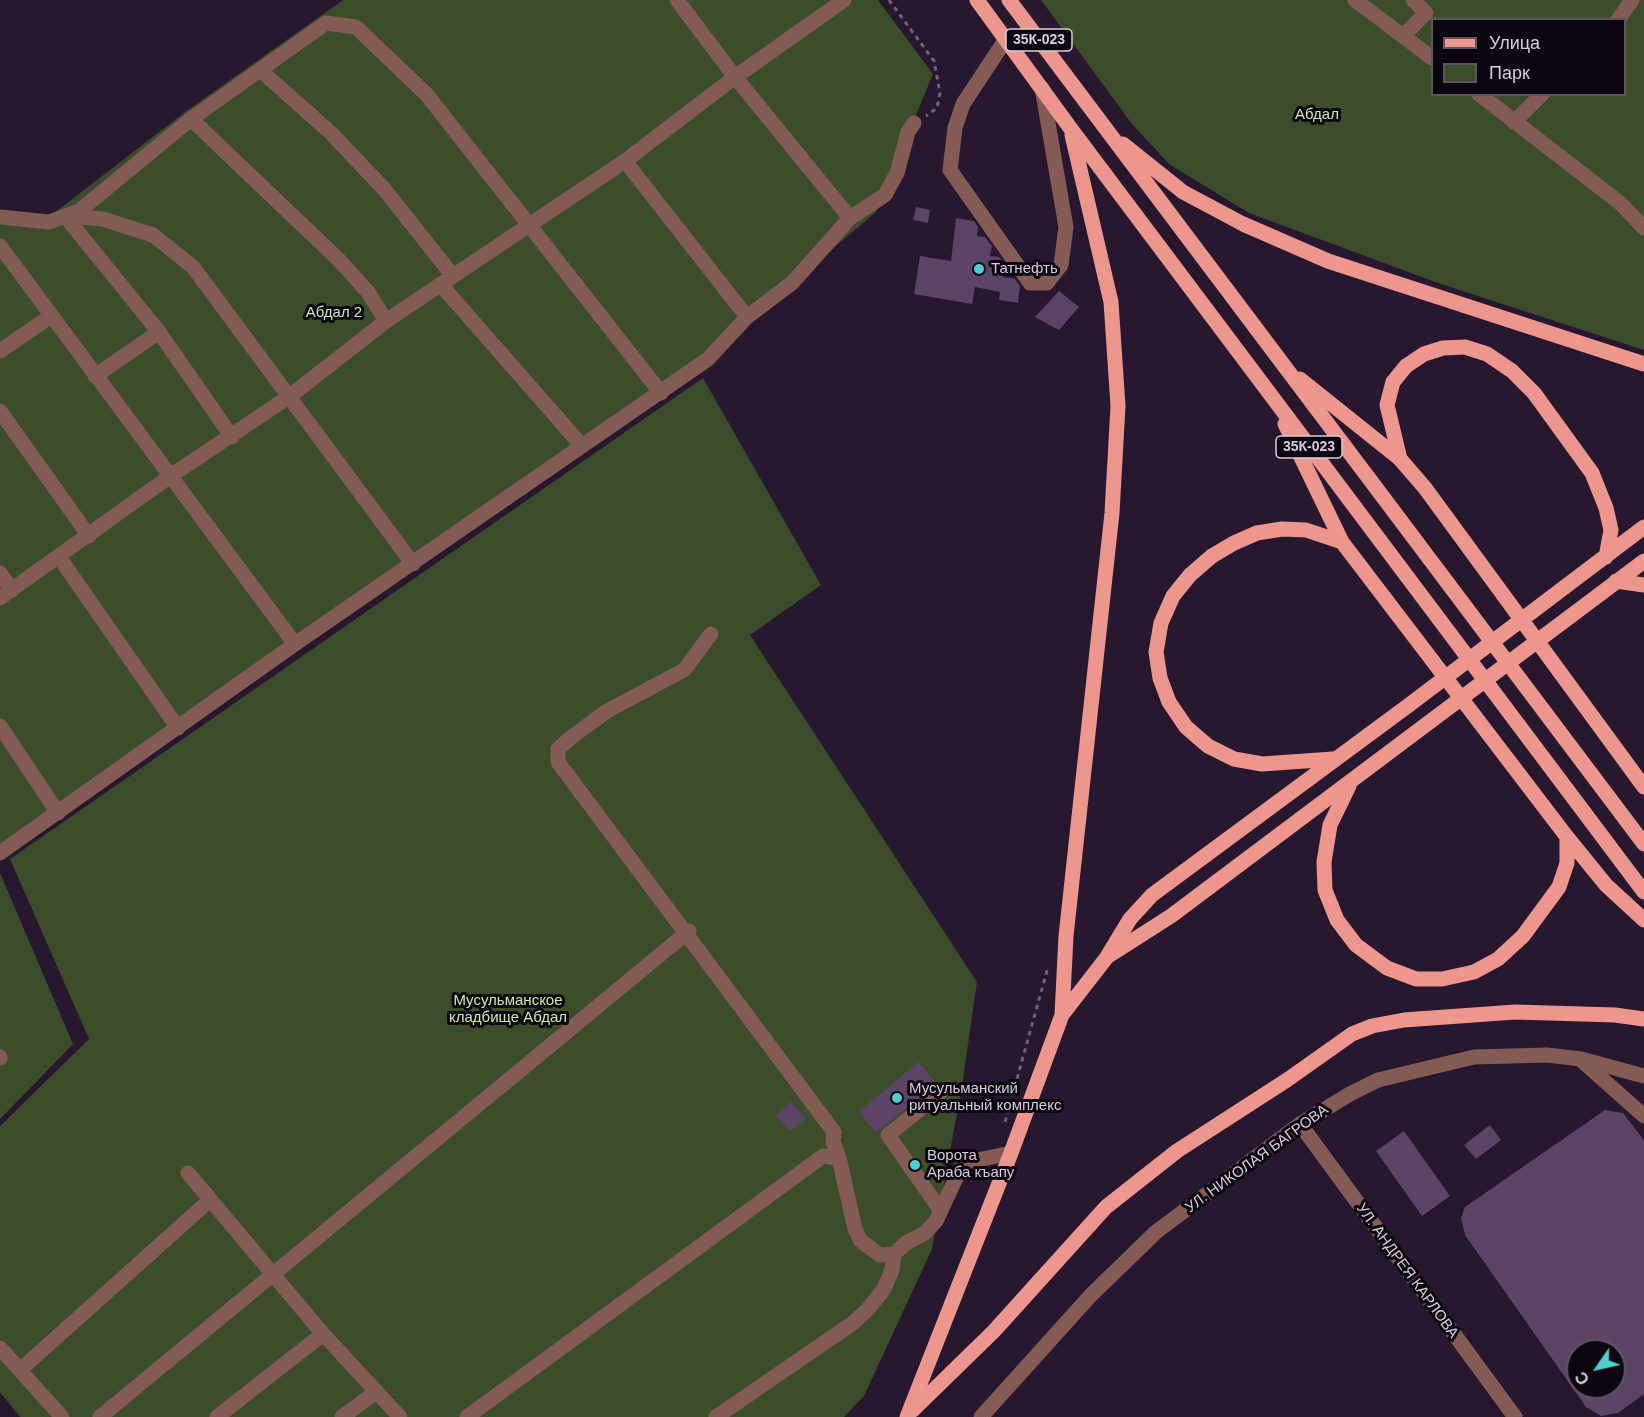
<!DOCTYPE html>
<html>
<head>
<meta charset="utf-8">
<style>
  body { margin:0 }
  #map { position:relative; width:1644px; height:1417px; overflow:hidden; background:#27172f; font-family:Helvetica,sans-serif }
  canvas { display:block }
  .legend { position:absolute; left:1431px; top:18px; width:195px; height:78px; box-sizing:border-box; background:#0c0610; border:2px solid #5d5662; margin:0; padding:8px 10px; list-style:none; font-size:18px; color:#d7cddd }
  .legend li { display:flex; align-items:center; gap:12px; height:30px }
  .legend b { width:30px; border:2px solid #5d5662 }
  .north { position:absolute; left:1566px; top:1339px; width:60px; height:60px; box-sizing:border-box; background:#0c0610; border:2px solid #5d5662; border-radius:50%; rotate:236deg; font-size:16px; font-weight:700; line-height:24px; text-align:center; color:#d7cddd }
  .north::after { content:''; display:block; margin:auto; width:21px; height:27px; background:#52cdcd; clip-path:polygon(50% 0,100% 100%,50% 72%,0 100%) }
</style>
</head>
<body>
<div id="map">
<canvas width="1644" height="1417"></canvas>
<ul class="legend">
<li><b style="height:8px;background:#ec968d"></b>Улица</li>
<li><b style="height:16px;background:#3c4d2b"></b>Парк</li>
</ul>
<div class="north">С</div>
</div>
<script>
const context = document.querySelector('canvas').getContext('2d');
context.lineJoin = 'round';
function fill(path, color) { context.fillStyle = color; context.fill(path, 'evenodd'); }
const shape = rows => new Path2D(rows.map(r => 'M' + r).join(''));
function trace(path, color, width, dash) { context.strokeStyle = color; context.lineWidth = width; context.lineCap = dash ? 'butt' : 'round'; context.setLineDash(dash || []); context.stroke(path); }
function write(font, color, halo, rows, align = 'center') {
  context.font = font + ' Helvetica,sans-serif'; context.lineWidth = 6; context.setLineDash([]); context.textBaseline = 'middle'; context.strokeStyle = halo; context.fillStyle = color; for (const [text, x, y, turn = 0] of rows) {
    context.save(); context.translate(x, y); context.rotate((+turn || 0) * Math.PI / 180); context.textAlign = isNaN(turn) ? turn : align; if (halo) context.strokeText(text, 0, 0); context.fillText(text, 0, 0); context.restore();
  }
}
const green = shape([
  [343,0,878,0,933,74,876,212,706,356,0,857,0,212,49,217,185,112],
  [1041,0,1644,0,1644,350,1438,283,1249,213,1169,164,1132,124],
  [1432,20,1624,20,1624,94,1432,94],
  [703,378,821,585,750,635,977,982,962,1086,932,1249,864,1396,844,1417,20,1417,0,1392,0,1126,89,1039,10,859],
  [0,873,73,1044,0,1119]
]);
const building = shape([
  [916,207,930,210,928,223,913,220],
  [956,218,974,221,978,227,977,236,985,237,992,246,990,256,999,257,1005,264,1003,277,1015,279,1020,286,1018,303,999,300,1000,292,975,287,972,304,914,294,920,256,951,261],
  [1059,291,1079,307,1059,330,1035,317],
  [918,1062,936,1083,876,1133,859,1112],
  [791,1102,806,1118,791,1131,776,1116],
  [1605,1110,1623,1113,1644,1140,1644,1394,1618,1413,1601,1416,1586,1407,1465,1235,1461,1218,1465,1207],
  [1578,1351,1614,1351,1614,1387,1578,1387],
  [1490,1125,1501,1140,1476,1159,1464,1145],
  [1404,1131,1450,1196,1422,1216,1376,1151]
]);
const path = shape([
  [889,0,934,61,940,93,937,108,926,116],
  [1005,1122,1048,967]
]);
const minor = shape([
  [677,0,735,77,844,0],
  [1355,0,1432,58],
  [1618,20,1632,0],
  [1404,35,1426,13,1413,0],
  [1006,39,963,104,955,128,950,170,1030,283,1047,283,1061,265,1066,227,1042,88],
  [260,70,331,133,384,189,453,276],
  [1479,94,1620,203,1644,228],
  [191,119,340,261,368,292,386,321],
  [1514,122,1542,94],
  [625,161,747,317],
  [65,216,159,332,232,437],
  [68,216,103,219,153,235,193,267,413,564],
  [0,217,49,222,79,211,191,119,326,23,356,27,427,95,661,393],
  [0,246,295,644],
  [441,285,582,446],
  [0,351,51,316],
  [95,376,159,332],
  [0,411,89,536],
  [59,557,178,728],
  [0,573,12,590],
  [0,598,169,477,290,396,386,321,625,161,735,77,850,218,885,195,897,173,908,132,914,123],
  [711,634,684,670,607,711,573,736,558,749,558,762,834,1132,833,1142,839,1158],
  [0,726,58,813],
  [0,853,295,644,708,359,747,317,792,283,850,218],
  [0,1057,0,1058],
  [1581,1060,1644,1116],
  [940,1093,888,1135,941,1211],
  [1300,1124,1515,1417],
  [188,1173,323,1334],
  [0,1348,62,1417],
  [20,1370,210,1200],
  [100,1417,689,931],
  [217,1417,323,1334,400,1417],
  [342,1417,376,1392],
  [467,1417,823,1156,839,1158,855,1229,861,1241,880,1255,894,1254,906,1243,925,1233,936,1221,963,1163,1011,1153],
  [716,1417,853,1323,868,1309,884,1289,892,1270,894,1254],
  [981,1417,1091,1295,1156,1232,1300,1124,1350,1094,1378,1080,1474,1057,1547,1055,1581,1059,1644,1076]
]);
const major = shape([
  [977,0,1071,129,1644,892],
  [1009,0,1644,844],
  [1123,144,1183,192,1243,224,1328,261,1644,364],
  [1300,379,1400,459,1425,488,1644,787],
  [1285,424,1342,542,1567,837,1606,885,1644,920],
  [1400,459,1387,405,1393,382,1406,366,1424,354,1443,348,1465,347,1487,354,1512,371,1534,393,1592,473,1606,508,1611,530,1606,557],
  [1616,581,1644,585],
  [1333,759,1262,764,1234,759,1208,746,1186,727,1169,702,1160,678,1156,652,1161,623,1173,596,1190,575,1212,556,1234,543,1257,533,1282,529,1306,530,1342,542],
  [1349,786,1330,825,1324,862,1325,890,1337,920,1356,945,1387,968,1416,979,1442,979,1474,972,1498,959,1523,936,1559,887,1567,863,1567,837],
  [1110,955,1171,916,1644,561],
  [1062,1015,1066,936,1112,513,1118,406,1111,302,1072,135],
  [913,1410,994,1331,1106,1207,1177,1151,1287,1080,1352,1034,1372,1026,1404,1020,1515,1012,1615,1015,1644,1019],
  [907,1417,1011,1153,1062,1015,1107,957,1130,919,1152,895,1409,705,1644,527]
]);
const markers = [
  [979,269,6,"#52cdcd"],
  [897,1098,6,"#52cdcd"],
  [915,1165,6,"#52cdcd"]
];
const shields = [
  [1039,40,66],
  [1309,447,66]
];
const shieldNames = [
  ["35К-023",1039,40],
  ["35К-023",1309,447]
];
const parkNames = [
  ["Абдал",1317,115],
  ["Абдал 2",334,313],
  ["Мусульманское",508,1001],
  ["кладбище Абдал",508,1018]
];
const poiNames = [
  ["Татнефть",991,269],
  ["Мусульманский",909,1089],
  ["ритуальный комплекс",909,1106],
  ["Ворота",927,1156],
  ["Араба къапу",927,1173]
];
const streetNames = [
  ["УЛ. НИКОЛАЯ БАГРОВА",1257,1159,-36],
  ["УЛ. АНДРЕЯ КАРЛОВА",1407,1271,54]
];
fill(green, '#3c4d2b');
fill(building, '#5c4467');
trace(path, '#706377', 3, [4.5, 4.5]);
trace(minor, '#855b56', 15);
trace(major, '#ec968d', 15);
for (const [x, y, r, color] of markers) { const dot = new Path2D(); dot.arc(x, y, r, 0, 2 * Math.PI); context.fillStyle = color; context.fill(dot); trace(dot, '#0c0610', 2); }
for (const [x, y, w] of shields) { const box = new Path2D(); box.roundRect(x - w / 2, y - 11, w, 22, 4.5); context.fillStyle = '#0c0610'; context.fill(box); trace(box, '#d7cddd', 1.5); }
write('bold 14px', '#d7cddd', null, shieldNames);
write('15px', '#c9ecaa', '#0c0610', parkNames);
write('15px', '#d7cddd', '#0c0610', poiNames, 'left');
write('15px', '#d7cddd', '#0c0610', streetNames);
</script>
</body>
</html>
